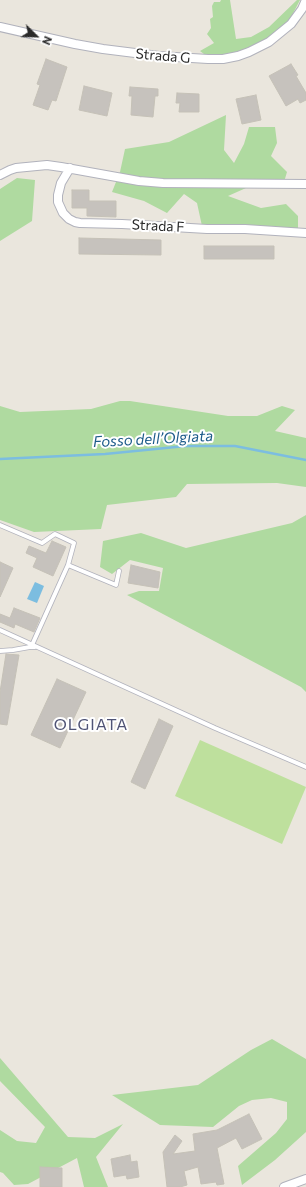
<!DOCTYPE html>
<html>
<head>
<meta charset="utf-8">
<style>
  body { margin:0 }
  #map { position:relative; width:306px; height:1187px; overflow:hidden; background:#eae6dd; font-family:Commissioner,sans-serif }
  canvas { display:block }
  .north { position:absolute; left:16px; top:16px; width:40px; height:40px; -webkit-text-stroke:3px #fff; paint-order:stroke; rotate:113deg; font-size:11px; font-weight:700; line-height:16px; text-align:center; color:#2a2a2a }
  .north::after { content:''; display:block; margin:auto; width:14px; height:18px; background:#2a2a2a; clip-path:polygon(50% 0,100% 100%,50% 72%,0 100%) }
</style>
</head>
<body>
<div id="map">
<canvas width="306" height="1187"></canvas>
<div class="north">N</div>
</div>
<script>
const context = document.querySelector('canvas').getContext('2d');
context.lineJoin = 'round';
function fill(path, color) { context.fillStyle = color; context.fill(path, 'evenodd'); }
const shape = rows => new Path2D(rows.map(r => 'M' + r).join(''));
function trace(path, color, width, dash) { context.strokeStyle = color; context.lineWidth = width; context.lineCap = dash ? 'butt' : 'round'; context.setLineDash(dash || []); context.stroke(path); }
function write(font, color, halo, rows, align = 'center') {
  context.font = font + ' Commissioner,sans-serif'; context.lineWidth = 4; context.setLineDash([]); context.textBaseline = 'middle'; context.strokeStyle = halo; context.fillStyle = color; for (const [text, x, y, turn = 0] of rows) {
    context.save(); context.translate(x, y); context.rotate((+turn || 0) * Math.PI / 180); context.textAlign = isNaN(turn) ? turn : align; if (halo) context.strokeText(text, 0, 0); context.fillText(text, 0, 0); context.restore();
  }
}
const green = shape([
  [221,0,230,0,236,39,251,37,269,27,297,0,300,0,288,23,279,32,244,51,226,55,208,57,200,51,214,43,207,34,211,28,210,19,213,17,212,6,214,2,220,2],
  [226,115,224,150,234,163,244,144,249,127,275,127,277,143,271,156,287,172,284,182,255,184,228,196,261,208,286,204,298,216,298,233,202,226,197,203,184,194,167,213,144,201,112,192,120,172,125,149,169,142],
  [17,178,35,180,32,221,0,241,0,189],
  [120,401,130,401,228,416,257,416,282,406,295,410,275,431,306,438,306,487,277,483,187,484,176,497,107,505,101,529,34,532,0,520,0,406,20,412,91,409],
  [306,515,306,692,301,687,127,595,139,591,159,591,163,568,130,560,112,574,100,567,103,541,141,533,186,548,292,523],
  [272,1039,306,1059,306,1132,275,1160,242,1185,238,1166,276,1133,287,1119,287,1102,271,1098,252,1100,239,1106,213,1127,160,1125,112,1095,198,1085,251,1050],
  [0,1058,68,1137,95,1138,123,1124,96,1157,108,1187,84,1187,77,1158,28,1184,14,1185,3,1173,0,1172,0,1130,17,1141,36,1143,45,1127,0,1081]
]);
const pitch = shape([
  [200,740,306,787,282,844,175,796]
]);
const water = shape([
  [35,582,44,586,37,603,27,599]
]);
const stream = shape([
  [0,459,105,454,186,446,235,446,306,460]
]);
const building = shape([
  [46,59,67,67,56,101,52,100,48,110,33,105,40,85,37,84,46,59],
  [291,64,298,75,296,76,306,93,306,100,300,103,298,99,286,106,269,76,291,64],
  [84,86,112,93,107,116,79,110,84,86],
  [130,87,158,89,158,96,155,96,153,117,131,115,132,96,129,96,130,87],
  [177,93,199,94,199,112,179,112,180,103,176,103,177,93],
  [256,95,261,120,242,124,236,99,256,95],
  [72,190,89,190,89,201,116,201,116,217,87,216,87,208,72,208,72,190],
  [79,238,161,240,161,255,79,254,79,238],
  [204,246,274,246,274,259,204,259,204,246],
  [52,541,66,547,53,576,33,567,37,558,26,553,29,546,46,553,52,541],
  [0,562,13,568,0,597,0,562],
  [131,565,160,572,158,588,128,583,131,565],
  [14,608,40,618,34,632,15,624,14,628,0,622,0,614,10,618,14,608],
  [6,654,19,655,7,725,0,724,0,692,6,654],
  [57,679,86,692,60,748,31,735,57,679],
  [159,719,173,726,145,789,131,782,159,719],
  [249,1114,262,1139,242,1149,236,1138,217,1148,224,1184,217,1185,216,1182,201,1184,198,1167,184,1171,187,1185,180,1187,167,1187,163,1152,175,1135,182,1141,173,1154,195,1151,193,1134,217,1130,249,1114],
  [130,1155,131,1162,137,1161,139,1177,127,1179,126,1175,114,1177,111,1159,130,1155],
  [40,1167,62,1168,62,1187,40,1187,40,1167]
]);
const service = shape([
  [0,525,42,543,55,534,74,543,68,565,32,645],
  [68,565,116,585,119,571],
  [0,630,215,728,306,767],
  [0,651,13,650,30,647,35,647]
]);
const minor = shape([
  [0,27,75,44,103,49,159,56,208,59,223,59,238,56,249,52,269,42,291,24,302,9,306,0],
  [70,168,61,183,58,195,58,202,63,213,69,219,75,222,80,223,122,224,207,229,245,229,306,233],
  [0,175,10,170,16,168,47,165,61,167,139,181,163,183,306,184],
  [284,1187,306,1179]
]);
const streetNames = [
  ["Strada G",163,56,5],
  ["Strada F",158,226,3]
];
const waterNames = [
  ["Fosso dell’Olgiata",153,439,-3]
];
const quarterNames = [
  ["OLGIATA",91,725]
];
fill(green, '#afdaa0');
fill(pitch, '#bee09d');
fill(water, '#7cbde0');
trace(stream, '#7cbde0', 2.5);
fill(building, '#c6c2bd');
trace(building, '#c5c1b7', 1);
trace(service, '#b1b2bc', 5.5);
trace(minor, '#b1b2bc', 10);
trace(service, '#fff', 4);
trace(minor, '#fff', 8);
write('14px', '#2a2a2a', '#fff', streetNames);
write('italic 15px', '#1d5b8a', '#fff', waterNames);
context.letterSpacing = '1px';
write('16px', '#4f5375', '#fff', quarterNames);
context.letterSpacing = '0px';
</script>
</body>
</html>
